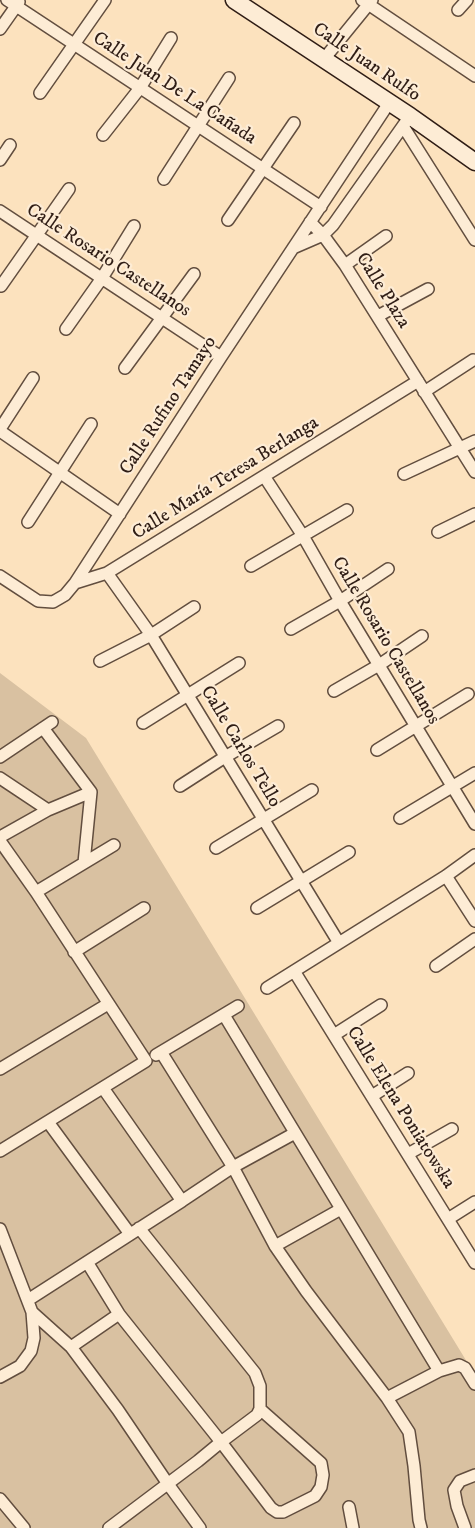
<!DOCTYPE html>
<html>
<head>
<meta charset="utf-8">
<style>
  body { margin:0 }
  canvas { display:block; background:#fce2be }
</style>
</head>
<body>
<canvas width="475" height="1528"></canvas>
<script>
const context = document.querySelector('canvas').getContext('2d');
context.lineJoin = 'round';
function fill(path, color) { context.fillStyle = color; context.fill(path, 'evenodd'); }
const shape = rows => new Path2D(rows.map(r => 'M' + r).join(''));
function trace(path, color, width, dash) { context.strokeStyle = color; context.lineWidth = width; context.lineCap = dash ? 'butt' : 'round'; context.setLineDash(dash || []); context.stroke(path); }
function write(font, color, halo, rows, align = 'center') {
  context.font = font + ' "IM FELL DW Pica",serif'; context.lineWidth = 4.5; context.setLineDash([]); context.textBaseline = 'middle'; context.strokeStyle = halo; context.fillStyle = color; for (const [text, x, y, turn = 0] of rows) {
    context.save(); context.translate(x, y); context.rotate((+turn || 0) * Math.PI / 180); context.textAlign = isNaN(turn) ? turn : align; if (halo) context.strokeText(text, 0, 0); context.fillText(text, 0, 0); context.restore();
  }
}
const green = shape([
  [0,673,86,738,475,1375,475,1528,0,1528]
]);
const minor = shape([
  [7,0,321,207],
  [362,0,475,76],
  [458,10,467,0],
  [0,29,19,2],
  [324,59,372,0],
  [40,93,105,0],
  [403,126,475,240],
  [103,135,140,88,171,38],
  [0,160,10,145],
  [164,179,229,78],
  [0,211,221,357],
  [228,220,294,123],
  [310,222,323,235,345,265,475,472],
  [293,248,323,235,333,225,410,116],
  [345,265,386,236],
  [1,286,69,189],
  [378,316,428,289],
  [66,329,102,278,134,226],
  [125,368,194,274],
  [424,392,473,360],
  [0,429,33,378],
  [0,431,120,514],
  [404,474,475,441],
  [264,476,303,536,340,601,475,824],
  [28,522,91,424],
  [438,532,475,514],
  [251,566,347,510],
  [107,573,151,635,339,943],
  [0,576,38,601,53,602,65,595,75,583,107,573,418,381],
  [75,583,221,357,389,103],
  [291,629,340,601,388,569],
  [100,661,151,635,194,607],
  [334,691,379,665,422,636],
  [143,723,239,663],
  [43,728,91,792],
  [377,750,468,694],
  [0,757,52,722],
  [0,778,48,810],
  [180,786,225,757,278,726],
  [400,818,475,773],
  [0,837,48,810,91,792,84,863],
  [0,841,36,892,146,1061,0,1151],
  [216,848,312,790],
  [446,876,475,921],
  [36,892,114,845],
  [257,908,349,852],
  [74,952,144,908],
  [436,966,475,939],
  [294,971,475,1263],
  [267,988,446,876,475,855],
  [334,1035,381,1005],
  [161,1052,233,1167,275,1246,306,1291,387,1398,439,1371,224,1015],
  [156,1055,238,1006],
  [0,1069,108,1004],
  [372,1096,408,1073],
  [48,1122,130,1234],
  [408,1154,452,1129],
  [182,1201,233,1167,295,1133],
  [448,1219,475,1202],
  [0,1229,32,1312,34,1338,31,1351,20,1366,0,1377],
  [275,1246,341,1209],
  [87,1262,119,1314,221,1442,271,1508,277,1512,283,1512,315,1496,321,1487,323,1475,321,1463,260,1409],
  [28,1300,182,1201,103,1088],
  [32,1312,71,1347,119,1314],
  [71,1347,118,1410,168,1484,200,1528],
  [439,1371,459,1365,465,1368,475,1384],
  [387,1398,409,1432,414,1466,419,1520,421,1528],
  [0,1499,24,1528],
  [349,1507,353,1528],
  [109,1528,198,1461,221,1442,257,1415,260,1409,260,1386,255,1373,139,1228],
  [465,1528,457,1506,454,1490,460,1481,475,1475]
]);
const secondary = shape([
  [234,0,410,116,475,162]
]);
const streetNames = [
  ["Calle Juan Rulfo",366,63,34],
  ["Calle Juan De La Cañada",174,89,33],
  ["Calle Rosario Castellanos",108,261,33],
  ["Calle Plaza",382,291,58],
  ["Calle Rufino Tamayo",169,406,-57],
  ["Calle María Teresa Berlanga",226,479,-32],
  ["Calle Rosario Castellanos",385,641,59],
  ["Calle Carlos Tello",240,747,59],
  ["Calle Elena Poniatowska",400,1108,58]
];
fill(green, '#d9c1a1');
trace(minor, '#624e3f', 14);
trace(secondary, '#2f1d15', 19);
trace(minor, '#fdecd5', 11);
trace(secondary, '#fdecd5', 16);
write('19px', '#2f1d15', '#fdecd5', streetNames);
</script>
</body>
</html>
